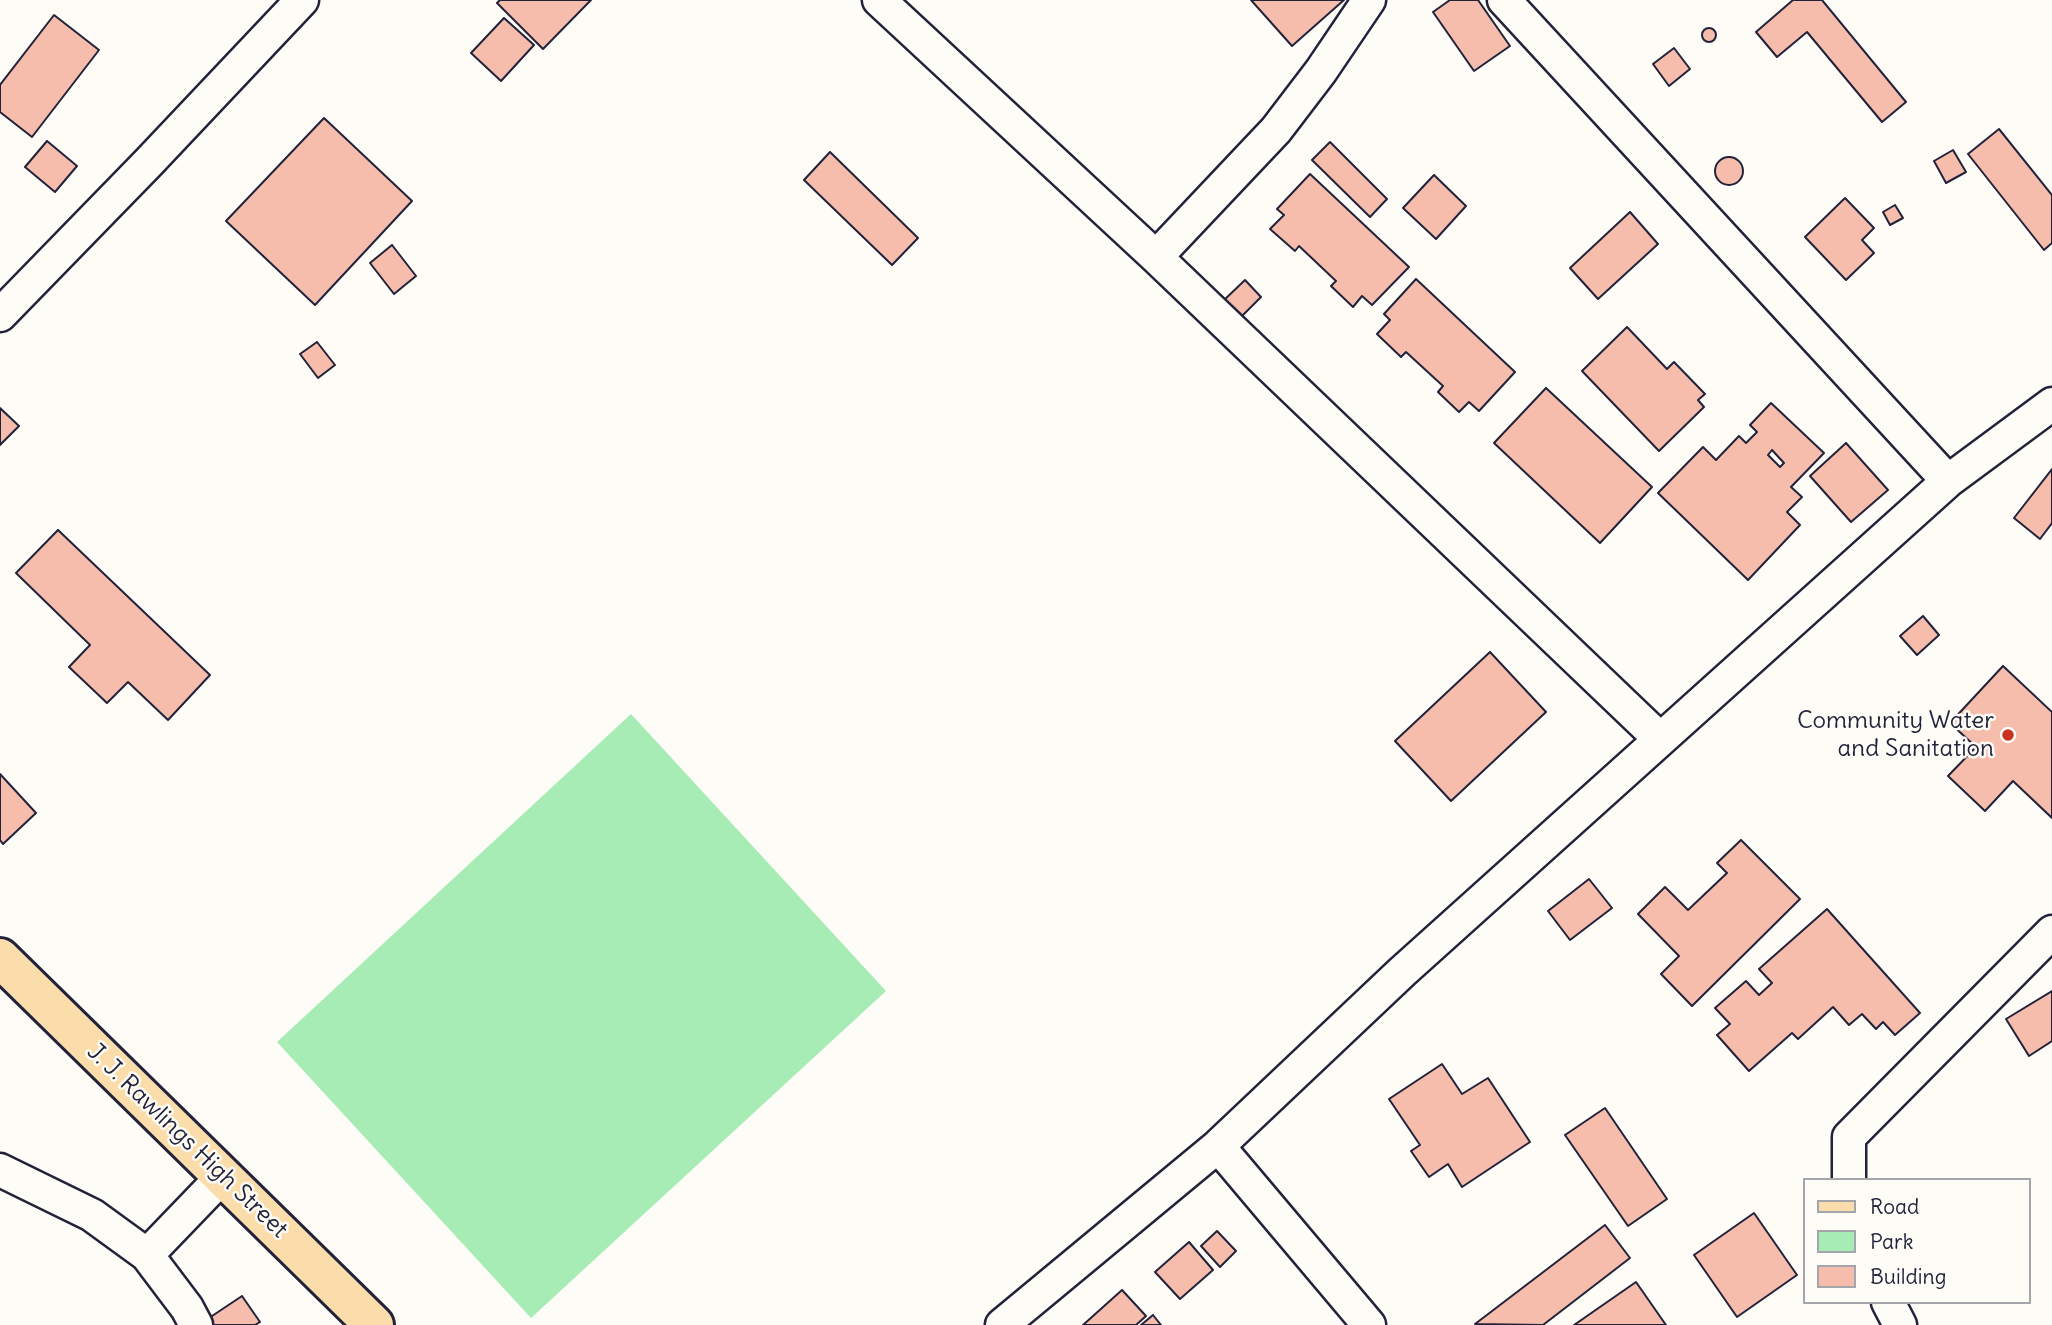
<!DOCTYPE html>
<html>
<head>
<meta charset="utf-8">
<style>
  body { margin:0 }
  #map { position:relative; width:2052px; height:1325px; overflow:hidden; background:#fdfcf7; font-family:Delius,sans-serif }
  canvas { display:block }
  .legend { position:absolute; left:1803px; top:1178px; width:228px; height:126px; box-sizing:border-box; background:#fdfcf7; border:2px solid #a5a5ac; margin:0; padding:9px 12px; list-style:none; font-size:21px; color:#22223b }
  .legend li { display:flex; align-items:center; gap:14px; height:35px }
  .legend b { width:35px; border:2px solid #a5a5ac }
</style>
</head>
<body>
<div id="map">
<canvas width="2052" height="1325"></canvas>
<ul class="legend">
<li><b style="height:9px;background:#fbddab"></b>Road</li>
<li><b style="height:19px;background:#a7ebb5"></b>Park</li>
<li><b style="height:19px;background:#f6bdac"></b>Building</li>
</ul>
</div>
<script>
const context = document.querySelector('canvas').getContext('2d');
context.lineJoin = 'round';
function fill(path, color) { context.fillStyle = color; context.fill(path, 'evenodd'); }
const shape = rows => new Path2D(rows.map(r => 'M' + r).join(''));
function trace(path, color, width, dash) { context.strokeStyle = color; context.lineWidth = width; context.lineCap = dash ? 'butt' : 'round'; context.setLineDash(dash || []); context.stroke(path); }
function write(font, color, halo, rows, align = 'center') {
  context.font = font + ' Delius,sans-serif'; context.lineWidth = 5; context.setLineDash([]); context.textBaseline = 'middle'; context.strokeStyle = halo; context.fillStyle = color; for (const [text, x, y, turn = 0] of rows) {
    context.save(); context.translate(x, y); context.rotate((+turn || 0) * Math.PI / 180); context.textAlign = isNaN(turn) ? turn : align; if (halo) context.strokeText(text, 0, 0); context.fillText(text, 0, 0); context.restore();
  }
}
const green = shape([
  [631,714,886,991,531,1318,277,1042]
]);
const building = shape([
  [500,0,591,0,543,49,497,3,500,0],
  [1251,0,1344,0,1292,46,1251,0],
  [1450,0,1478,0,1510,46,1474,71,1433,12,1450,0],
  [1793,0,1822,0,1906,102,1882,122,1807,32,1777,57,1756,32,1793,0],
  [54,15,99,50,32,137,0,112,0,85,54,15],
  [504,18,534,45,501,81,471,53,504,18],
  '1702 35a7 7 0 1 1 14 0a7 7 0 1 1-14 0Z',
  [1674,48,1690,69,1669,86,1653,64,1674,48],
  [324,118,412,201,315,305,226,221,324,118],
  [1999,129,2052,195,2052,243,2044,250,1968,154,1999,129],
  [47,141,77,166,55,192,25,167,47,141],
  [1330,142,1387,199,1370,217,1312,160,1330,142],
  [1953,150,1966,172,1946,183,1934,161,1953,150],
  [830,152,918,238,892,265,804,180,830,152],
  '1715 171a14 14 0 1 1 28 0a14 14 0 1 1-28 0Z',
  [1310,174,1409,267,1372,305,1362,296,1353,307,1331,286,1336,281,1299,246,1295,251,1270,229,1284,215,1277,209,1310,174],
  [1434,175,1466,206,1436,239,1403,208,1434,175],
  [1845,198,1874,228,1862,240,1874,253,1846,280,1805,237,1845,198],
  [1895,205,1903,218,1890,225,1883,212,1895,205],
  [1630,212,1658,244,1598,299,1570,268,1630,212],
  [392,245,416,276,394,294,370,263,392,245],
  [1416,279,1515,372,1479,411,1469,402,1459,412,1438,392,1443,386,1406,352,1401,357,1377,334,1390,320,1384,314,1416,279],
  [1245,280,1261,297,1238,320,1222,302,1245,280],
  [1627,327,1667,369,1674,362,1705,394,1698,400,1704,407,1659,451,1582,371,1627,327],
  [317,342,335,365,318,378,300,354,317,342],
  [1546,388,1652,487,1600,543,1494,443,1546,388],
  [1771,403,1824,453,1791,487,1802,497,1787,512,1800,525,1748,580,1658,493,1703,447,1716,460,1739,436,1746,443,1757,432,1750,425,1771,403],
  [1772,450,1784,463,1780,467,1768,455,1772,450],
  [0,408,19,426,0,445,0,408],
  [1846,443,1888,490,1851,522,1810,476,1846,443],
  [2052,469,2052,523,2040,539,2014,518,2052,469],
  [58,530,210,675,168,720,128,682,107,703,69,667,90,645,16,573,58,530],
  [1923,616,1939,635,1917,655,1900,636,1923,616],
  [1490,652,1546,712,1451,801,1395,741,1490,652],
  [2003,666,2052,712,2052,818,2013,781,1985,811,1948,776,1976,747,1950,723,2003,666],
  [0,774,36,813,3,844,0,840,0,774],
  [1741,840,1800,899,1692,1006,1661,974,1679,956,1638,914,1665,887,1688,910,1727,873,1717,863,1741,840],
  [1589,879,1612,908,1570,940,1548,911,1589,879],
  [1827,909,1920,1013,1895,1035,1883,1022,1876,1029,1862,1014,1849,1025,1833,1007,1798,1039,1792,1033,1749,1071,1717,1035,1730,1024,1715,1008,1746,981,1759,995,1772,983,1759,969,1827,909],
  [2052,991,2052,1041,2029,1056,2006,1019,2052,991],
  [1442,1064,1462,1094,1488,1078,1530,1142,1462,1187,1448,1164,1429,1177,1411,1151,1420,1145,1389,1099,1442,1064],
  [1605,1108,1667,1199,1628,1226,1565,1135,1605,1108],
  [1754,1213,1797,1275,1737,1317,1694,1255,1754,1213],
  [1605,1225,1630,1258,1543,1325,1475,1324,1605,1225],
  [1217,1231,1236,1251,1220,1267,1201,1246,1217,1231],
  [1189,1242,1213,1270,1180,1299,1155,1272,1189,1242],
  [1636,1282,1666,1325,1574,1325,1636,1282],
  [1122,1290,1146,1316,1136,1325,1083,1325,1122,1290],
  [242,1296,260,1322,255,1325,213,1325,209,1318,242,1296],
  [1153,1315,1161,1325,1141,1325,1153,1315]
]);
const minor = shape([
  [879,0,1156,257,1660,739],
  [1504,0,1948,481],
  [1156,257,1276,130,1321,71,1369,0],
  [0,315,149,162,302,0],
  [1218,1146,1369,1325],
  [0,1170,92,1215,147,1255,187,1308,196,1325],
  [1849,1180,1849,1137,2052,932],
  [147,1255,223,1176],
  [1888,1302,1900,1325],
  [1002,1325,1218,1146,1402,972,1948,481,2052,404]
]);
const primary = shape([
  [0,958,374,1325]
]);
const markers = [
  [2008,735,7,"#c8321e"]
];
const poiNames = [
  ["Community Water",1994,721],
  ["and Sanitation",1994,749]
];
const streetNames = [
  ["J. J. Rawlings High Street",187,1141,44]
];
fill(green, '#a7ebb5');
fill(building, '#f6bdac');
trace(building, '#22223b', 2);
trace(minor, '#22223b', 37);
trace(primary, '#22223b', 44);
trace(minor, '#fdfcf7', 32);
trace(primary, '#fbddab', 38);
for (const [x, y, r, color] of markers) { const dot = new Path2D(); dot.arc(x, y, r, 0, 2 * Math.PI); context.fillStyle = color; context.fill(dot); trace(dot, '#fdfcf7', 2.5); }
write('24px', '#22223b', '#fdfcf7', poiNames, 'right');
write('24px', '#22223b', '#fdfcf7', streetNames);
</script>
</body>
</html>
